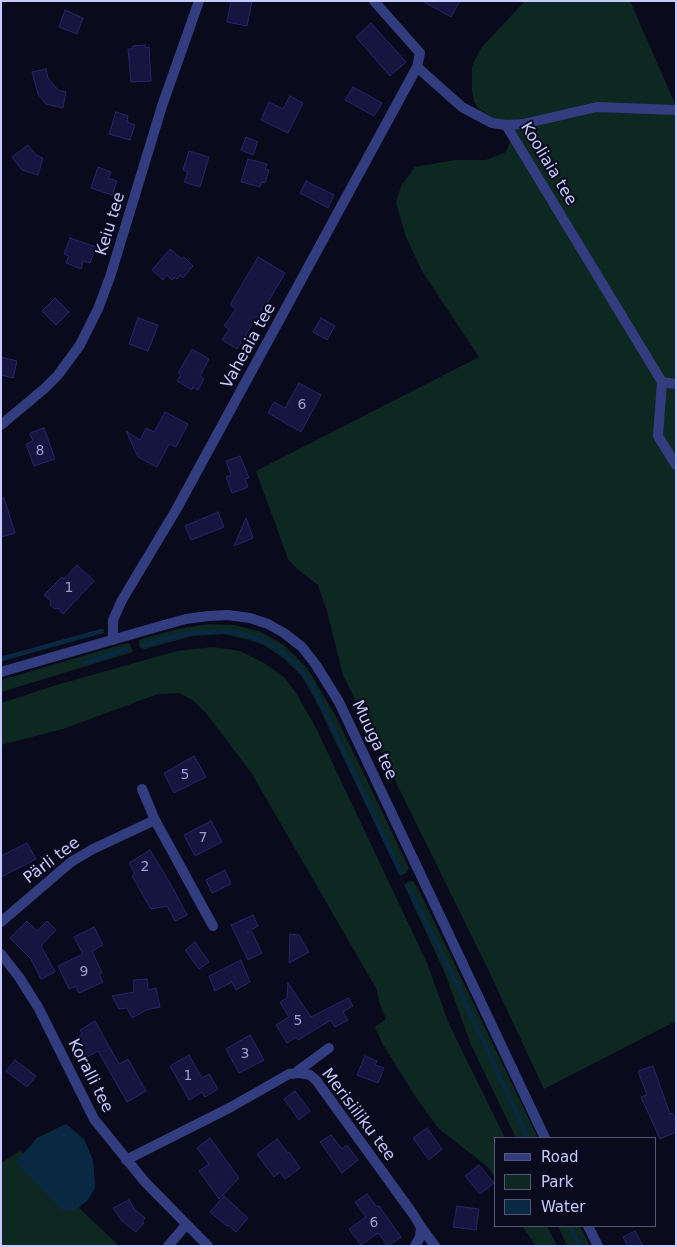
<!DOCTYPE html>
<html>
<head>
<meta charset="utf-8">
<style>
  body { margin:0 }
  #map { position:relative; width:677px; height:1247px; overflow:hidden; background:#0a0a1d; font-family:"DejaVu Sans",sans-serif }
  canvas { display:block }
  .frame { position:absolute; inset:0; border:2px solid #c6caff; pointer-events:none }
  .legend { position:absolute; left:494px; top:1137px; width:162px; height:90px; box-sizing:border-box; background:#0a0a1d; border:1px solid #555777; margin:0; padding:6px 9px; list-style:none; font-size:15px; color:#c6caff }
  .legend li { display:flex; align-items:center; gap:10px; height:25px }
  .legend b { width:25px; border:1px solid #555777 }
</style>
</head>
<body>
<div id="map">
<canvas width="677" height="1247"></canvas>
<div class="frame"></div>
<ul class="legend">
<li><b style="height:6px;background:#323d7f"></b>Road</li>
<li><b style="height:14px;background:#0d2721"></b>Park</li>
<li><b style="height:14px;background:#092942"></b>Water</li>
</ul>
</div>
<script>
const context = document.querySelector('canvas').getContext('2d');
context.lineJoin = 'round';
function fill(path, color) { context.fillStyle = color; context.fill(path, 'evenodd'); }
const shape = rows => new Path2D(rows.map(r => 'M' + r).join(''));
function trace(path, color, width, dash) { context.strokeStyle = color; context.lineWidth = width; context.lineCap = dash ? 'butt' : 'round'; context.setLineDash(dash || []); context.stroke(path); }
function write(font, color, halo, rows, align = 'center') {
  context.font = font + ' "DejaVu Sans",sans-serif'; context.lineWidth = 4; context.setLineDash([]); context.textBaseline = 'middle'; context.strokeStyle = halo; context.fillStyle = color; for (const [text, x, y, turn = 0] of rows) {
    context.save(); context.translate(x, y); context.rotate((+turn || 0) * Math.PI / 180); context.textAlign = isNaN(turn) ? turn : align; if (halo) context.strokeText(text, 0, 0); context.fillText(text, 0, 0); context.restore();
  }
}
const green = shape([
  [525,1,630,1,676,106,676,1021,544,1089,486,965,343,675,327,611,318,585,296,568,288,559,256,471,479,357,422,271,406,237,396,203,401,186,415,167,455,160,486,160,506,152,510,142,509,134,497,120,480,110,474,102,472,91,472,66,481,48],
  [208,624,234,625,261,632,284,645,307,668,334,713,363,772,409,868,406,873,400,876,315,699,301,675,283,658,264,645,249,640,224,634,192,636,145,649,140,648,139,646,139,640,145,638,178,629],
  [127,643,130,644,133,652,1,692,1,680],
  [213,647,240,651,264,663,284,677,296,693,316,728,427,963,449,1024,505,1138,496,1138,496,1180,489,1168,438,1128,415,1096,382,1043,375,1027,386,1019,379,1002,377,990,252,774,206,713,194,701,179,693,158,694,63,729,1,745,1,703,60,684,177,651],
  [410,881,413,881,418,888,538,1138,516,1138,471,1045,445,973,404,885],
  [20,1151,119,1246,1,1246,1,1163],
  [522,1226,547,1226,557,1246,536,1246],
  [558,1226,580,1226,590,1246,567,1246]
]);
const water = shape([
  [66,1124,84,1139,93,1160,95,1188,87,1201,75,1210,63,1211,16,1162,37,1138]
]);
const stream = shape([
  [143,645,189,633,230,631,265,641,274,646,294,662,302,671,316,692,400,871],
  [1,659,102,631],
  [85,663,127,649],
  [408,887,461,993,528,1138],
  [570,1226,580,1246]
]);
const building = shape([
  [231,1,252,1,247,26,227,22,231,1],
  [422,1,460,1,451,17,422,1],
  [65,10,83,18,77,34,59,27,65,10],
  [371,23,406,62,390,76,356,37,371,23],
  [145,45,146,48,149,47,151,81,131,82,128,49,133,49,133,46,145,45],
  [46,69,48,78,58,90,66,92,63,108,46,104,38,94,32,72,46,69],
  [353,87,382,103,374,116,345,100,353,87],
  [290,96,303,103,288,133,261,120,269,102,283,109,290,96],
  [116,112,128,116,127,122,135,125,130,140,109,134,116,112],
  [246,137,258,142,253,155,241,150,246,137],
  [28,145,36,155,43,158,38,175,22,170,12,157,28,145],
  [189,151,209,157,200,187,184,182,188,172,183,170,189,151],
  [248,159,267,164,265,169,269,170,265,183,262,182,260,187,241,182,248,159],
  [98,167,111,172,108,178,117,181,112,195,91,188,98,167],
  [306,181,334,195,328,208,300,193,306,181],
  [70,238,96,247,90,263,83,261,81,269,66,263,69,256,64,254,70,238],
  [170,249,182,259,184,257,193,266,183,278,180,275,177,279,175,277,172,280,167,275,163,280,152,270,170,249],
  [258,257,285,273,265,307,268,309,260,323,255,320,237,349,222,340,229,329,224,326,236,309,230,305,258,257],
  [55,298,69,312,56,325,42,311,55,298],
  [138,318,158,325,148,351,129,344,138,318],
  [321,318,335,326,327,340,313,332,321,318],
  [192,349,209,359,200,376,204,379,198,390,193,387,192,390,177,381,181,375,178,373,192,349],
  [1,357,17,361,13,378,1,375,1,357],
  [299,383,321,395,301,432,268,413,274,402,285,408,299,383],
  [165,412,188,424,176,447,169,444,157,467,138,457,126,431,140,440,146,428,154,432,165,412],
  [44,428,55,459,34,466,26,444,33,441,30,433,44,428],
  [240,456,249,478,245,479,248,487,232,493,226,477,231,475,226,461,240,456],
  [4,498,15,533,1,537,1,499,4,498],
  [218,512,224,527,191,540,185,526,218,512],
  [246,518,253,538,234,546,246,518],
  [77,565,94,581,63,614,58,608,55,609,50,605,51,601,44,595,62,577,64,579,77,565],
  [194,756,206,777,174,793,164,773,194,756],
  [211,821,222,842,195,856,184,835,211,821],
  [27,843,36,859,1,877,1,856,27,843],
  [150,850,170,883,187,915,175,921,167,906,151,909,132,876,135,874,129,863,150,850],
  [225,870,231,884,212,893,206,880,225,870],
  [253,915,258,926,247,932,252,932,262,953,248,960,231,925,253,915],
  [27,921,37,931,47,921,56,930,41,946,55,972,41,979,31,959,10,938,27,921],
  [94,927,103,945,92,951,102,973,99,974,103,982,79,993,76,986,69,989,58,966,83,954,74,937,94,927],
  [290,934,299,935,309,952,289,963,290,934],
  [195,942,209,962,199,969,185,950,195,942],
  [241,960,250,982,236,990,232,982,215,991,209,976,241,960],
  [147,979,148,990,156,988,160,1007,146,1010,132,1018,127,1008,119,1009,112,996,134,992,133,980,147,979],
  [288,983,311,1017,348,998,353,1006,343,1012,348,1020,335,1027,331,1020,298,1040,296,1037,287,1043,276,1025,289,1017,280,1002,287,998,288,983],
  [95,1021,119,1064,128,1059,146,1091,127,1102,98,1051,81,1060,70,1042,82,1034,80,1030,95,1021],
  [250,1035,264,1060,239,1073,226,1049,250,1035],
  [189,1055,202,1078,209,1074,218,1089,205,1097,202,1092,189,1100,170,1066,189,1055],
  [365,1056,377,1061,375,1065,384,1068,378,1083,357,1075,365,1056],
  [15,1060,36,1076,27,1087,6,1071,15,1060],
  [653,1066,670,1114,672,1113,676,1121,676,1132,660,1139,641,1097,647,1095,638,1071,653,1066],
  [295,1091,310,1111,299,1120,284,1099,295,1091],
  [427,1128,442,1149,429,1160,413,1138,427,1128],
  [331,1135,342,1149,347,1145,358,1160,342,1173,320,1142,331,1135],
  [210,1138,239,1178,219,1199,199,1171,209,1164,197,1148,210,1138],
  [277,1139,288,1153,289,1152,300,1168,285,1179,280,1172,274,1177,257,1154,277,1139],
  [479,1165,494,1183,480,1194,465,1176,479,1165],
  [367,1194,377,1207,379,1206,401,1237,388,1246,378,1233,361,1245,349,1229,366,1217,355,1202,367,1194],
  [224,1196,248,1218,236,1232,228,1225,227,1226,210,1212,224,1196],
  [129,1200,135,1210,145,1218,142,1222,144,1223,136,1232,122,1221,113,1208,129,1200],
  [457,1206,479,1209,476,1230,453,1227,457,1206],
  [635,1231,643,1246,628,1246,623,1237,635,1231]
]);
const minor = shape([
  [374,1,420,53,417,67,462,107,492,123,506,125,662,382],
  [506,125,523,124,597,107,676,110],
  [662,382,658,436,676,465],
  [662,382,676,384],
  [1,425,44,389,58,375,80,345,98,309,110,277,162,106,199,1],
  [113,640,113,620,122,600,176,510,417,67],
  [142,789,155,820,213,926],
  [1,922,71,862,93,849,155,820],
  [1,954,19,977,38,1007,94,1119,145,1182,208,1246],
  [295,1073,329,1048],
  [126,1160,231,1107,289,1074,301,1073,310,1075,316,1080,413,1214,421,1227,420,1237,415,1246],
  [421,1227,435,1246],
  [168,1246,186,1225]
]);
const tertiary = shape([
  [1,672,164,625,186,619,208,616,228,615,250,618,268,624,284,633,302,647,316,665,339,702,545,1138],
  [588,1226,598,1246]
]);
const numberNames = [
  ["6",302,405],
  ["8",40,451],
  ["1",69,588],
  ["5",185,775],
  ["7",203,838],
  ["2",145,867],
  ["9",84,972],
  ["5",298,1021],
  ["3",245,1054],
  ["1",188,1076],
  ["6",374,1223]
];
const streetNames = [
  ["Kooliaia tee",548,164,59],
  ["Keiu tee",111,224,-73],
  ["Vaheaia tee",249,346,-61],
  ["Muuga tee",374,740,65],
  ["Pärli tee",52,861,-37],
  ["Koralli tee",90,1076,63],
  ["Merisiiliku tee",358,1115,53]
];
fill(green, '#0d2721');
fill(water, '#092942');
trace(stream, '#092942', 4.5);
fill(building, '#16153f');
trace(building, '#27256c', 1);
trace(minor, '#323d7f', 10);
trace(tertiary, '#323d7f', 10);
write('14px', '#9a9dcf', null, numberNames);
write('16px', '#c6caff', '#0a0a1d', streetNames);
</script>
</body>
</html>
